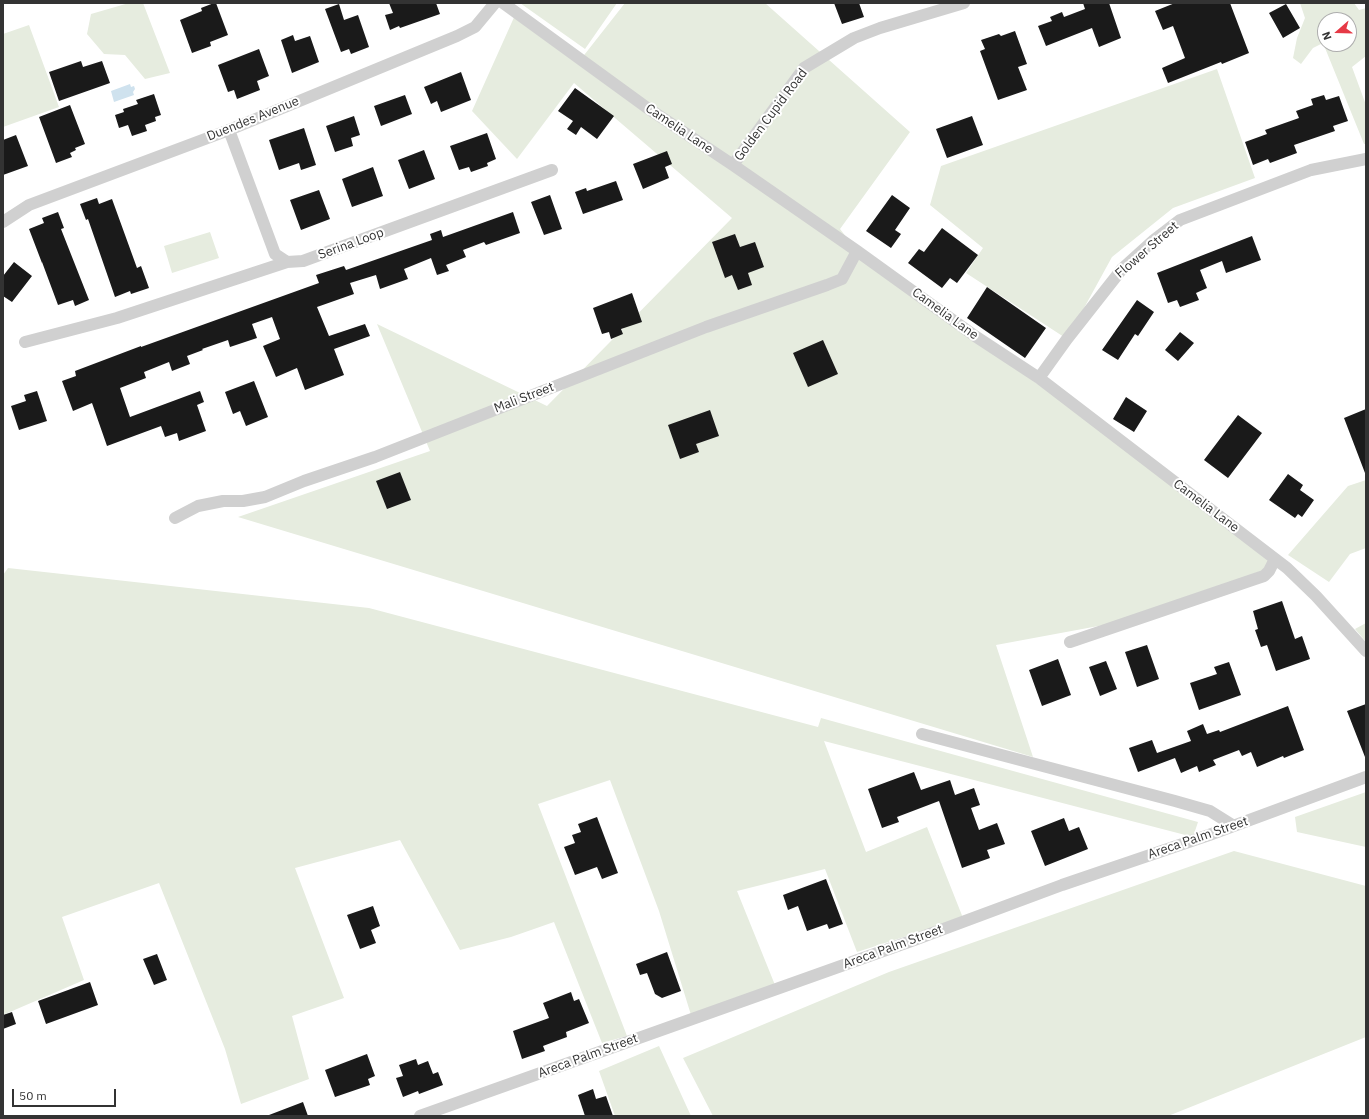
<!DOCTYPE html>
<html>
<head>
<meta charset="utf-8">
<style>
  body { margin:0 }
  #map { position:relative; width:1369px; height:1119px; overflow:hidden; background:#fff; font-family:"IBM Plex Sans",sans-serif }
  canvas { display:block }
  .frame { position:absolute; inset:0; border:4px solid #333; pointer-events:none }
  .north { position:absolute; left:1317px; top:12px; width:40px; height:40px; box-sizing:border-box; background:#fff; border:1px solid #adadad; border-radius:50%; rotate:250deg; font-size:11px; font-weight:700; line-height:16px; text-align:center; color:#333 }
  .north::after { content:''; display:block; margin:auto; width:14px; height:18px; background:#e63946; clip-path:polygon(50% 0,100% 100%,50% 72%,0 100%) }
  .scale { position:absolute; left:12px; top:1089px; width:104px; height:18px; box-sizing:border-box; border:2px solid #333; border-top:0; padding-left:5px; font-size:12px; line-height:14px; white-space:nowrap; color:#333; -webkit-text-stroke:3px #fff; paint-order:stroke }
</style>
</head>
<body>
<div id="map">
<canvas width="1369" height="1119"></canvas>
<div class="frame"></div>
<div class="north">N</div>
<div class="scale">50 m</div>
</div>
<script>
const context = document.querySelector('canvas').getContext('2d');
context.lineJoin = 'round';
function fill(path, color) { context.fillStyle = color; context.fill(path, 'evenodd'); }
const shape = rows => new Path2D(rows.map(r => 'M' + r).join(''));
function trace(path, color, width, dash) { context.strokeStyle = color; context.lineWidth = width; context.lineCap = dash ? 'butt' : 'round'; context.setLineDash(dash || []); context.stroke(path); }
function write(font, color, halo, rows, align = 'center') {
  context.font = font + ' "IBM Plex Sans",sans-serif'; context.lineWidth = 4; context.setLineDash([]); context.textBaseline = 'middle'; context.strokeStyle = halo; context.fillStyle = color; for (const [text, x, y, turn = 0] of rows) {
    context.save(); context.translate(x, y); context.rotate((+turn || 0) * Math.PI / 180); context.textAlign = isNaN(turn) ? turn : align; if (halo) context.strokeText(text, 0, 0); context.fillText(text, 0, 0); context.restore();
  }
}
const green = shape([
  [129,3,143,3,170,73,145,79,125,55,104,54,87,34,91,14],
  [520,3,617,3,585,49],
  [625,3,765,3,910,132,840,229,857,251,1275,559,1266,574,1147,617,996,645,1033,757,238,517,430,451,377,324,547,406,732,218,574,83,517,159,472,111,516,13,581,59],
  [1300,3,1354,3,1359,10,1366,8,1366,56,1352,67,1366,105,1366,144,1364,144,1323,43,1313,48,1301,64,1293,58,1297,38,1305,18],
  [1325,20,1349,20,1349,44,1325,44],
  [29,25,59,107,3,127,3,34],
  [1217,69,1255,178,1173,208,1112,257,1067,339,966,273,983,248,930,205,941,166],
  [210,232,219,258,172,273,164,246],
  [1366,480,1366,548,1350,554,1329,582,1288,555,1348,486],
  [8,568,369,608,818,727,821,718,1198,822,1193,837,824,741,866,852,927,827,963,918,857,952,825,869,737,891,775,985,691,1015,659,911,610,780,538,804,627,1036,602,1043,554,922,511,937,460,950,400,840,295,868,344,998,292,1016,309,1079,241,1104,225,1049,159,883,62,917,84,980,3,1015,3,575],
  [1366,623,1366,642,1355,629],
  [1366,792,1366,847,1297,832,1295,817],
  [1234,851,1366,886,1366,1037,1168,1116,713,1116,683,1058,889,972],
  [659,1046,691,1116,615,1116,599,1071]
]);
const water = shape([
  [130,84,131,87,134,86,135,89,133,92,134,95,114,102,111,91]
]);
const building = shape([
  [214,3,216,3,228,35,210,42,211,46,192,53,180,20,202,11,201,8],
  [389,3,436,3,440,14,400,28,399,26,390,30,385,15,393,13],
  [834,3,859,3,864,17,842,24],
  [1083,3,1109,3,1121,38,1099,47,1092,28,1046,46,1038,26,1052,21,1050,17,1062,12,1064,17,1085,9],
  [1175,3,1230,3,1249,53,1222,64,1221,62,1168,83,1162,68,1185,58,1173,26,1163,30,1155,11],
  [339,4,344,20,358,15,369,47,351,54,349,49,341,52,325,9],
  [1286,4,1300,28,1283,38,1269,13],
  [1015,31,1027,64,1018,67,1027,90,998,100,980,51,985,49,981,40,999,34,1001,36],
  [293,35,295,41,310,36,319,62,292,73,281,40],
  [259,49,269,76,257,81,260,90,237,99,234,90,228,92,218,65],
  [81,61,83,67,102,61,110,83,59,101,49,72],
  [461,72,471,100,441,112,437,101,431,104,424,87],
  [575,88,614,116,597,139,581,127,576,135,567,129,573,121,558,111],
  [154,94,161,115,155,117,156,121,145,125,147,131,132,136,128,125,119,128,115,115,124,112,123,109,138,104,136,100],
  [405,95,412,114,381,126,374,106],
  [1324,95,1326,100,1339,96,1348,121,1333,126,1335,131,1294,145,1297,153,1270,163,1268,159,1253,165,1245,142,1267,134,1265,130,1299,118,1296,111,1313,105,1311,99],
  [70,105,85,144,75,148,76,150,70,153,72,157,56,163,39,117],
  [354,116,360,135,351,138,353,146,335,152,326,126],
  [972,116,983,145,947,158,936,129],
  [304,128,316,165,301,170,299,163,279,170,269,140],
  [487,133,496,159,487,163,488,166,471,172,469,167,459,170,450,146],
  [16,135,28,166,3,175,3,140],
  [424,150,435,179,409,189,398,160],
  [667,151,672,164,665,167,669,178,643,189,633,164],
  [373,167,383,196,352,207,342,179],
  [616,181,623,200,583,214,575,192,586,188,587,191],
  [319,190,330,219,301,230,290,200],
  [550,195,562,229,544,235,531,202],
  [892,195,910,208,895,230,901,234,891,248,866,231],
  [97,198,99,204,112,199,137,268,141,266,149,288,131,294,130,291,115,297,88,219,86,220,80,204],
  [58,212,64,228,61,229,89,300,75,306,73,300,58,305,42,262,42,263,29,229,44,223,42,218],
  [513,212,520,233,486,245,484,242,463,250,466,257,446,265,449,271,437,275,431,258,404,269,408,279,380,289,376,275,350,283,354,294,317,307,329,336,365,324,370,336,334,349,344,375,305,390,297,368,276,377,263,346,280,339,272,317,252,324,257,338,230,347,228,340,202,349,203,350,187,356,190,364,172,371,169,362,144,372,146,378,120,388,130,417,200,391,204,402,197,405,206,431,179,441,177,433,165,437,161,426,107,446,92,403,73,411,62,381,76,376,75,371,141,346,141,347,319,283,316,275,344,266,346,270,432,240,430,234,441,230,443,237],
  [942,228,978,255,957,283,950,278,942,288,908,263,919,249,924,252],
  [735,234,740,247,755,242,764,267,748,273,752,285,738,290,732,275,725,278,712,242],
  [1252,236,1261,260,1226,273,1222,261,1200,270,1207,288,1196,293,1199,300,1180,307,1177,300,1168,303,1157,273],
  [14,262,32,276,12,302,3,296,3,276],
  [987,287,1046,328,1025,358,967,318],
  [632,293,642,322,621,329,623,334,611,339,609,332,602,334,593,308],
  [1137,300,1154,312,1138,336,1135,334,1118,360,1102,350],
  [1180,332,1194,343,1178,361,1165,350],
  [823,340,838,374,808,387,793,353],
  [254,381,268,417,246,426,240,411,233,414,225,392],
  [37,391,47,421,19,430,11,406,26,401,24,395],
  [1126,397,1147,411,1134,432,1113,419],
  [1366,409,1366,473,1365,473,1344,418],
  [710,410,719,436,696,444,699,452,680,459,668,425],
  [1238,415,1262,433,1228,478,1204,460],
  [400,472,411,500,387,509,376,481],
  [1288,474,1303,485,1300,490,1314,500,1302,517,1298,514,1295,518,1269,500],
  [1282,601,1295,639,1302,636,1310,659,1276,671,1267,645,1261,647,1255,630,1258,629,1253,611],
  [1147,645,1159,679,1137,687,1125,652],
  [1058,659,1071,695,1042,706,1029,670],
  [1106,661,1117,689,1100,696,1089,667],
  [1229,662,1241,695,1199,710,1190,683,1217,674,1214,667],
  [1366,704,1366,757,1365,757,1347,711],
  [1288,706,1304,750,1284,758,1283,756,1257,767,1251,752,1242,756,1239,750,1213,760,1216,765,1199,772,1197,766,1181,773,1175,758,1138,772,1129,748,1152,740,1157,753,1191,741,1187,731,1203,724,1207,734,1219,730,1220,732],
  [914,772,921,790,950,780,955,795,974,788,980,805,971,808,979,830,997,823,1005,844,987,850,990,858,962,868,939,801,897,817,899,822,882,828,868,789],
  [597,817,618,873,602,879,597,867,575,875,564,847,575,843,572,835,581,832,578,824],
  [1064,818,1069,831,1079,827,1088,849,1045,866,1031,831],
  [826,879,843,924,829,929,827,924,807,931,798,906,788,910,783,895],
  [373,906,380,926,371,930,376,943,360,949,347,915],
  [667,952,681,991,662,998,655,994,647,973,640,975,636,964],
  [157,954,167,980,154,985,143,959],
  [90,982,98,1005,46,1024,38,1001],
  [571,992,574,1001,579,999,589,1023,566,1032,567,1037,543,1046,545,1051,522,1059,513,1031,549,1018,543,1003],
  [12,1012,16,1024,3,1029,3,1015],
  [367,1054,375,1076,368,1079,370,1085,335,1097,325,1070],
  [416,1059,418,1065,428,1061,433,1074,438,1072,443,1085,419,1094,418,1091,403,1097,396,1078,403,1076,399,1065],
  [593,1089,596,1099,606,1096,613,1116,585,1116,578,1095],
  [303,1102,308,1116,269,1116,269,1115]
]);
const street = shape([
  [503,3,646,107,733,165,857,251,975,336,1039,378,1287,568,1316,596,1366,651],
  [229,130,275,254,287,262,303,261,552,170],
  [733,165,804,68,854,38,880,28,964,3],
  [3,222,29,205,229,130,457,36,475,27,495,3],
  [25,342,117,318,287,262],
  [1039,378,1067,339,1122,269,1154,240,1180,220,1311,170,1366,159],
  [175,518,198,506,223,501,243,501,265,497,304,481,375,457,706,327,827,285,842,279,857,251],
  [1070,642,1255,579,1264,576,1269,571,1275,559],
  [922,734,1175,801,1210,811,1234,826],
  [420,1116,914,940,1062,885,1209,835,1366,777]
]);
const streetNames = [
  ["Golden Cupid Road",771,115,-53],
  ["Duendes Avenue",253,119,-22],
  ["Camelia Lane",679,129,34],
  ["Serina Loop",351,244,-20],
  ["Flower Street",1147,250,-41],
  ["Camelia Lane",945,314,36],
  ["Mali Street",524,398,-21],
  ["Camelia Lane",1206,506,37],
  ["Areca Palm Street",1198,838,-19],
  ["Areca Palm Street",893,947,-20],
  ["Areca Palm Street",588,1056,-20]
];
fill(green, '#e6ecdf');
fill(water, '#cfe2ee');
fill(building, '#1a1a1a');
trace(street, '#d0d0d0', 12);
write('13px', '#333', '#fff', streetNames);
</script>
</body>
</html>
